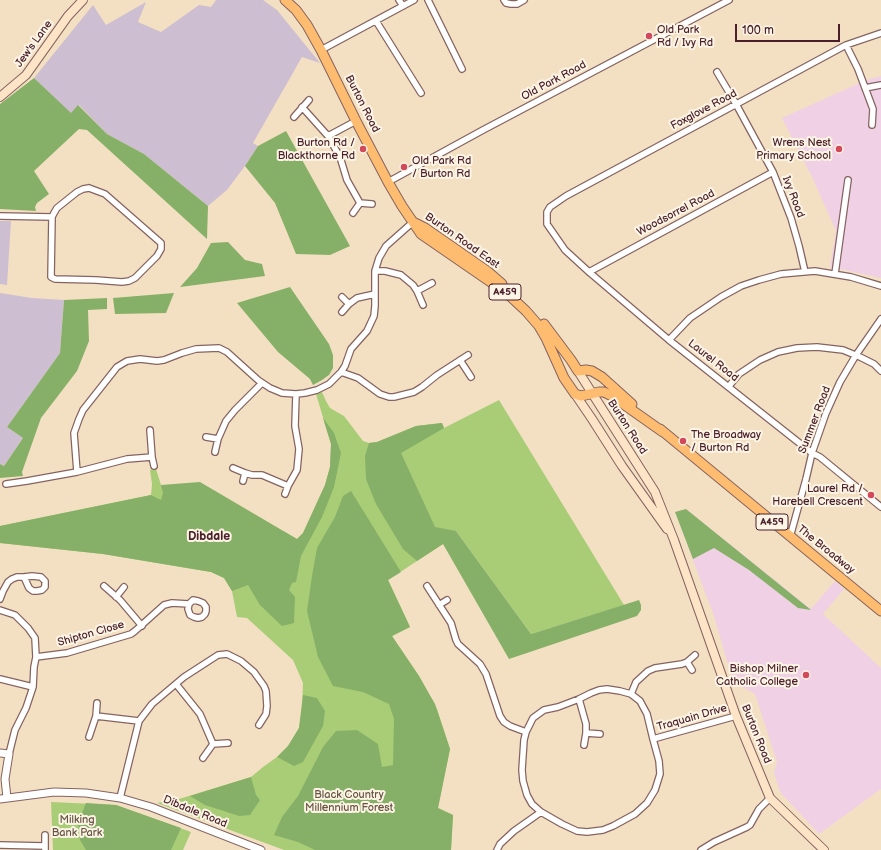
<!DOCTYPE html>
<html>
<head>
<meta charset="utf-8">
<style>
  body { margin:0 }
  #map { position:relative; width:881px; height:850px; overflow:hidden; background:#f3e0c3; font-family:"Balsamiq Sans",sans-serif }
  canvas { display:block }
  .scale { position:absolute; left:735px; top:24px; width:105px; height:18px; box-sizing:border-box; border:2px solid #4a1f2b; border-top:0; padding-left:5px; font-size:12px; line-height:14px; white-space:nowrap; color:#4a1f2b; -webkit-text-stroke:3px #fcf5e5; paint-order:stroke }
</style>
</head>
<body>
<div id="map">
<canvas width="881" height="850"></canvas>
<div class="scale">100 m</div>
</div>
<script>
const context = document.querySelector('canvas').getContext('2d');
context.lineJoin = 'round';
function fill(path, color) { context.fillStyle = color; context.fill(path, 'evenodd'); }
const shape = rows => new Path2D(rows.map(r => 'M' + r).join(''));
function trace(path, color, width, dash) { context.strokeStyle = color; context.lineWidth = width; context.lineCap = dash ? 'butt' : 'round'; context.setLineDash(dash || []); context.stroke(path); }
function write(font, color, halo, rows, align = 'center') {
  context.font = font + ' "Balsamiq Sans",sans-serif'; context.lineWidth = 4; context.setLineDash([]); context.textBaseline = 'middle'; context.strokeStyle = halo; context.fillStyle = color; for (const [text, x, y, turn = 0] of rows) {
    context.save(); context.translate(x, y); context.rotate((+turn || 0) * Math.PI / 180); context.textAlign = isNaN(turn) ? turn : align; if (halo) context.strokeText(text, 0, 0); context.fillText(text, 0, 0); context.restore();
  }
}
const built = shape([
  [881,76,881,278,830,267,836,231,813,179,782,118,866,80],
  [686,509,811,609,835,581,844,589,823,614,881,668,881,789,819,834,780,792,774,773,777,762,755,694,733,682,714,616,675,512]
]);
const industrial = shape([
  [216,0,263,0,277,10,320,63,302,57,253,143,258,146,245,166,227,190,208,206,144,154,107,134,79,105,71,114,34,78,93,5,106,25,146,2,138,22,161,32,199,5,211,7],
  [0,221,11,221,7,285,0,284],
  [0,293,32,298,64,300,60,353,7,427,23,438,4,466,0,464]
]);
const green = shape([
  [322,392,326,401,330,408,344,416,363,441,369,443,377,442,416,426,442,423,444,428,499,400,624,605,531,634,456,531,443,544,388,580,410,627,392,636,419,676,437,709,450,749,438,808,453,815,451,850,284,850,157,803,179,799,251,777,263,767,277,757,288,746,299,728,302,708,303,683,293,660,247,618,237,617,232,591,224,578,211,572,103,554,0,543,0,526,151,495,152,484,150,470,156,469,161,485,197,485,256,516,297,539,303,533,325,485,330,467,331,444,316,394],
  [51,802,116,805,191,832,183,850,53,850]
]);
const forest = shape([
  [34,78,71,113,78,105,107,134,144,154,208,206,207,239,87,130,79,129,34,171,49,194,37,203,35,207,36,211,0,209,0,104],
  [286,131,350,246,330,255,296,254,275,203,245,166,258,146],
  [228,242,245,260,262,264,265,276,180,287,197,268,211,243],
  [290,287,329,344,333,355,333,368,329,375,322,380,313,385,310,379,278,352,237,303],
  [174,293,166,313,115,314,113,298],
  [107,298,107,309,88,310,89,341,77,371,41,418,22,472,23,476,0,478,0,464,4,466,23,438,7,427,60,353,64,300],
  [323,418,334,433,341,453,334,487,322,517,301,556,296,582,292,583,289,590,295,597,294,623,282,626,260,605,248,585,232,591,224,578,211,572,103,554,0,543,0,526,151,495,161,500,163,493,161,485,200,482,297,539,303,533,325,485,330,467,331,444],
  [442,423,444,428,401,453,435,527,456,531,531,634,639,600,641,605,641,610,637,616,509,659,443,544,417,561,403,549,376,504,366,479,365,456,369,443,377,442,416,426],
  [351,491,401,572,388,580,410,627,392,636,419,676,435,704,450,749,438,808,453,815,451,850,315,850,298,842,274,835,282,817,298,796,323,747,336,731,357,730,378,744,382,767,393,765,394,719,389,704,363,692,333,686,318,657,307,611,312,576,317,548,335,517,343,496],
  [686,509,811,610,798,608,749,570,714,548,693,559,675,512],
  [303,695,317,698,325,711,323,726,303,762,294,766,277,757,288,746,299,728],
  [251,777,256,795,260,800,250,815,239,816,205,805,190,796],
  [86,803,116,805,181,828,171,850,86,850,80,840,78,823]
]);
const minor = shape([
  [399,0,403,6],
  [428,0,462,69],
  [504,0,506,3,511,4,517,4,524,0],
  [376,21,421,93],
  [881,33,846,45,566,196,550,207,547,212,547,224,565,250,589,272,669,340,812,453,820,457,881,507],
  [846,45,858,69,873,109,872,125],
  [321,50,414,0],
  [717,72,736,104,773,172,791,218,799,246,805,272],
  [865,88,881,85],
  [302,107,328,136,340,157,347,180,360,203],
  [294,117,309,100],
  [328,136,356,121],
  [388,182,483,130,729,0],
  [89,188,105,194,161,243,161,249,157,256,135,278,129,281,122,282,96,280,55,279,51,277,52,217,54,213,57,208,77,192,83,189,89,188],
  [353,213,360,203,372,204],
  [0,216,52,217],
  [375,271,385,271,401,275,413,285,417,291,423,305],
  [589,272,773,172],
  [835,274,848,180],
  [417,291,432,283],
  [342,297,349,304],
  [342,312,349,304,357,298,375,294],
  [669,340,690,318,721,297,741,286,759,280,781,274,815,271,851,277,881,286],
  [460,360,471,377],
  [341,372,358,378,380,394,389,397,394,397,414,392,422,387,437,375,468,355],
  [729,386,739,374,760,360,778,352,797,348,817,347,843,350,860,357,874,364,881,371],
  [206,437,218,439],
  [215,452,218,439,226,421,235,410,262,383],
  [152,457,154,466],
  [233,468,245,473,252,475,262,475,288,486],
  [77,472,74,433,79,419,83,410,117,367,127,361,140,359,157,361,164,360,182,353,196,349,219,348,227,352,258,380,270,388,282,393,296,394,305,393,317,390,329,384,341,372,345,366,351,349,367,331,374,316,375,306,375,271,379,258,386,246,413,222],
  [243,481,245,473],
  [6,484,27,481,77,472,127,459,152,457,150,430],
  [285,494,288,486,297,470,299,449,295,426,296,394],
  [790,537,806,479,812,453,826,413,840,382,856,355,881,319],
  [104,586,120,600,142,626],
  [427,586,451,623,456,640,458,644,480,664,486,674,500,716,504,722,510,726,526,732],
  [116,597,124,587],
  [0,599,3,591,8,582,12,579,17,577,24,577,32,576,41,577,45,581,45,587,42,590,37,591,33,591,29,588,24,577],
  [439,605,447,600],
  [0,610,15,615,28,628,35,638,36,657,34,667,33,687,26,708,15,730,9,754],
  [36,657,67,653,131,634,135,631,164,605,172,603,189,604,193,600,198,601,203,603,206,607,206,611,205,614,202,617,198,618,194,617,190,615,188,609,189,604],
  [687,662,692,670],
  [0,679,33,687],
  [176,684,200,714,213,744,203,758],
  [607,689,620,691,631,694,640,701,647,714,653,739,659,761,660,774,655,790,647,803,635,814,613,826,603,830,587,832,577,831,562,824,541,812,532,804,527,795,523,781,522,770,524,740,526,732,533,718,544,710,558,707,579,699,591,693,599,690,607,689],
  [631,694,636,682,648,671,655,668,682,664,687,662,695,655],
  [579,699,586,724,586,733,584,745],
  [96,716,139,721],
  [586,733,600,734],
  [89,737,96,716,97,703],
  [653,739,736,716],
  [213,744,228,743],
  [120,798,139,721,152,704,184,677,218,655,227,654,241,661,254,672,264,686,266,691,267,706,266,714,259,725],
  [45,835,45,850],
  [0,845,45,846],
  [497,850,500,844,514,831,541,812],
  [701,850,714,842,747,827,750,825,759,809,770,798]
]);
const tertiary = shape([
  [0,753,9,754,5,779,7,798],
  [0,799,54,792,86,793,120,798,151,807,261,850]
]);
const secondary = shape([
  [0,97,26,75,68,16,83,0],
  [578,371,655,492,674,540,736,716,770,798,824,850],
  [575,394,592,419,622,466,667,529]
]);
const primary = shape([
  [285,0,296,10,307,25,321,50,356,121,388,182,402,206,421,234,498,287,511,297,526,311,539,326,546,338,564,378,575,394,581,396,599,392,604,392,612,396,663,432],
  [413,222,425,228,487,271,502,284],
  [544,324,571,360,578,371],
  [578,371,586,370,592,371,602,377,632,404],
  [660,429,881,611]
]);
const markers = [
  [649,36,4,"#d1495b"],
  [363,149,4,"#d1495b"],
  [839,149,4,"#d1495b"],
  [404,167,4,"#d1495b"],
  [683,441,4,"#d1495b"],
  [871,495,4,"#d1495b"],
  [806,675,4,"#d1495b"]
];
const shields = [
  [505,292,32],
  [772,522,32]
];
const shieldNames = [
  ["A459",505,292],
  ["A459",772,522]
];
const poiNames = [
  ["Old Park",657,30,"left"],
  ["Rd / Ivy Rd",657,43,"left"],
  ["Burton Rd /",355,143],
  ["Blackthorne Rd",355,156],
  ["Wrens Nest",831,143],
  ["Primary School",831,156],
  ["Old Park Rd",412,161,"left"],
  ["/ Burton Rd",412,174,"left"],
  ["The Broadway",691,435,"left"],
  ["/ Burton Rd",691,448,"left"],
  ["Laurel Rd /",863,489],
  ["Harebell Crescent",863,502],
  ["Bishop Milner",798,669],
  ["Catholic College",798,682]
];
const streetNames = [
  ["Jew's Lane",34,44,-54],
  ["Old Park Road",554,81,-28],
  ["Burton Road",362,104,63],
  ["Foxglove Road",704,110,-28],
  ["Ivy Road",793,197,69],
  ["Woodsorrel Road",676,213,-28],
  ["Burton Road East",462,241,35],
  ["Laurel Road",713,361,38],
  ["Summer Road",815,420,-69],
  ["Burton Road",627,427,57],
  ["The Broadway",826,550,39],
  ["Shipton Close",91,634,-16],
  ["Traquain Drive",692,718,-16],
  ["Burton Road",756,734,68],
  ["Dibdale Road",195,812,22]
];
const parkNames = [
  ["Black Country",349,795],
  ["Millennium Forest",349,808],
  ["Milking",77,820],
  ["Bank Park",77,833]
];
const neighbourhoodNames = [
  ["Dibdale",209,537]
];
fill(built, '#f0d0e4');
fill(industrial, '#cebed1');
fill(green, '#a8cd76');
fill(forest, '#86b067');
trace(minor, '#856360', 8);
trace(tertiary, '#856360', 9);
trace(secondary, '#856360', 10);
trace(primary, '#856360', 11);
trace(minor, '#fff', 5.5);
trace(tertiary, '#fff', 7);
trace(secondary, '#fee4c6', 8);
trace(primary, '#fdbc70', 9);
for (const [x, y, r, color] of markers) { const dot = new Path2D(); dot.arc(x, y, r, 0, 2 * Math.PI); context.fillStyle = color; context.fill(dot); trace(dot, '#fcf5e5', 1.5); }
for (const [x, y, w] of shields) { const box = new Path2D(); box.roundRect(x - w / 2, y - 8, w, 16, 3); context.fillStyle = '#fcf5e5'; context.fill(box); trace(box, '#4a1f2b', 1); }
write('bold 10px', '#4a1f2b', null, shieldNames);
write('11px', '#4a1f2b', '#fcf5e5', poiNames, 'right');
write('11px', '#4a1f2b', '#fcf5e5', streetNames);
write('11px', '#665342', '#fcf5e5', parkNames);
write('bold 12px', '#4a1f2b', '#fcf5e5', neighbourhoodNames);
</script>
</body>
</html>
